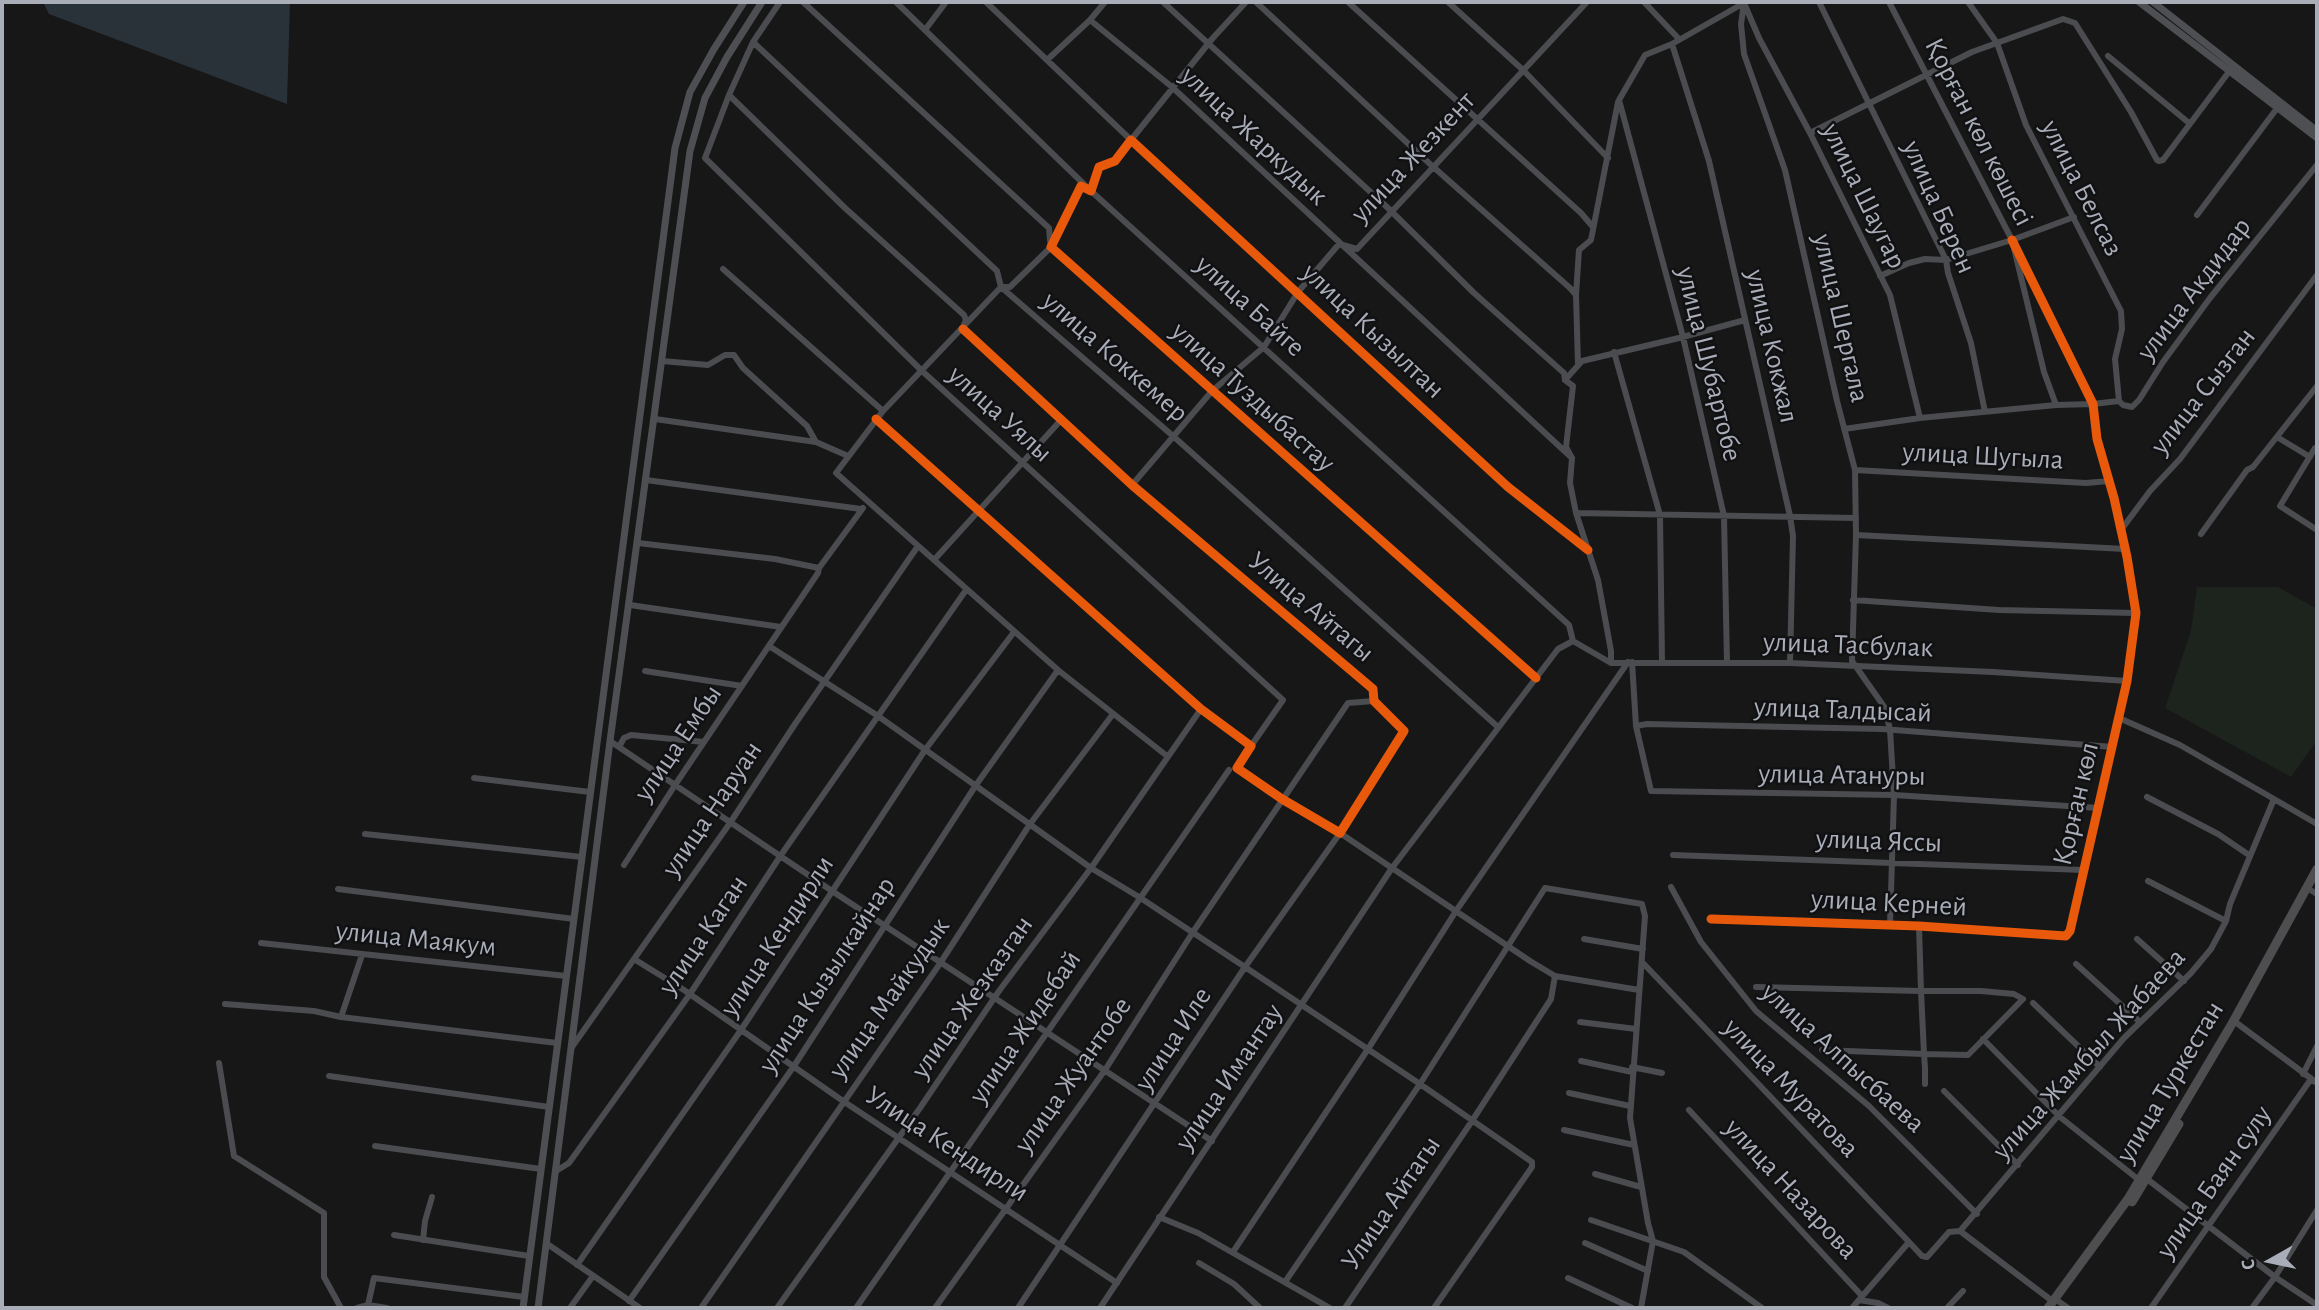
<!DOCTYPE html>
<html>
<head>
<meta charset="utf-8">
<style>
  body { margin:0 }
  #map { position:relative; width:2319px; height:1310px; overflow:hidden; background:#171717; font-family:"Alegreya Sans",sans-serif }
  canvas { display:block }
  .frame { position:absolute; inset:0; border:4px solid #a8adb8; pointer-events:none }
  .north { position:absolute; left:2235px; top:1226px; width:70px; height:70px; -webkit-text-stroke:5px #111113; paint-order:stroke; rotate:261deg; font-size:19px; font-weight:700; line-height:28px; text-align:center; color:#a8adb8 }
  .north::after { content:''; display:block; margin:auto; width:24px; height:32px; background:#a8adb8; clip-path:polygon(50% 0,100% 100%,50% 72%,0 100%) }
</style>
</head>
<body>
<div id="map">
<canvas width="2319" height="1310"></canvas>
<div class="frame"></div>
<div class="north">С</div>
</div>
<script>
const context = document.querySelector('canvas').getContext('2d');
context.lineJoin = 'round';
function fill(path, color) { context.fillStyle = color; context.fill(path, 'evenodd'); }
const shape = rows => new Path2D(rows.map(r => 'M' + r).join(''));
function trace(path, color, width, dash) { context.strokeStyle = color; context.lineWidth = width; context.lineCap = dash ? 'butt' : 'round'; context.setLineDash(dash || []); context.stroke(path); }
function write(font, color, halo, rows, align = 'center') {
  context.font = font + ' "Alegreya Sans",sans-serif'; context.lineWidth = 5; context.setLineDash([]); context.textBaseline = 'middle'; context.strokeStyle = halo; context.fillStyle = color; for (const [text, x, y, turn = 0] of rows) {
    context.save(); context.translate(x, y); context.rotate((+turn || 0) * Math.PI / 180); context.textAlign = isNaN(turn) ? turn : align; if (halo) context.strokeText(text, 0, 0); context.fillText(text, 0, 0); context.restore();
  }
}
const green = shape([
  [2197,587,2278,587,2317,609,2317,740,2291,777,2165,708,2191,631]
]);
const water = shape([
  [43,2,290,2,287,104,49,14]
]);
const minor = shape([
  [780,2,753,42,997,271,1001,287,1173,436,1498,727],
  [803,2,1049,228,1050,240,1051,247,1010,287,1001,287,883,411,836,473,1058,670,1167,756],
  [896,2,1091,191,1569,625,1573,641],
  [986,2,1131,140,1212,39,1246,2],
  [1163,2,1388,208,1474,293,1564,373,1565,380],
  [1256,2,1430,164,1570,288,1576,295],
  [1348,2,1581,213,1593,227],
  [1448,2,1523,70,1608,158],
  [1644,2,1679,39],
  [1819,2,1946,260,1948,273,1971,343,1985,412],
  [1889,2,2012,240,2044,372,2056,405],
  [1968,2,1997,43,2026,125,2121,311,2122,329,2115,359,2119,401],
  [1744,3,1741,24,1744,54,1785,170,1837,401,1855,470,1856,535,1852,661,1885,708,1890,730,1894,795,1890,925],
  [1744,3,1759,38,1810,133,1890,295,1920,418],
  [1090,20,1172,87,1572,458],
  [925,30,946,2],
  [753,42,729,95,845,208,964,315,966,320,963,327],
  [1672,44,1709,161,1790,516,1793,536,1790,663],
  [2108,56,2189,123],
  [1047,60,1090,20,1105,2],
  [729,95,705,158,921,370,1283,700,1251,746],
  [1810,133,1972,52,2063,19,2075,23,2131,112,2157,160,2159,161,2163,160,2231,69],
  [2197,215,2278,107],
  [723,269,883,411],
  [1880,276,1909,263,1925,259,1946,260,2012,240,2074,217],
  [1614,352,1660,515,1662,662],
  [662,361,708,365,725,355,734,355,743,368,807,426,816,442],
  [1578,365,1576,295,1579,250,1591,240,1618,102],
  [655,419,816,442,848,456],
  [876,419,1201,709,1251,746,1237,768,1282,799,1340,833,1404,731,1374,701,1373,689,1132,485,963,329],
  [1844,429,1920,418,2056,405,2093,404,2119,401,2123,405,2132,407,2139,400,2163,362,2210,298,2317,165],
  [2277,437,2310,457],
  [2317,449,2315,448,2280,506,2317,530],
  [1855,470,2086,483,2109,481],
  [646,480,861,509],
  [1132,485,1212,391,1264,347,1298,292,1339,244,1357,249,1587,2],
  [1576,513,1856,518],
  [2121,530,2150,491,2180,459,2317,275],
  [2201,534,2247,470,2253,467,2317,386],
  [1856,535,2125,549],
  [934,560,1061,420],
  [819,568,863,508],
  [1853,600,1999,610,2136,613],
  [630,605,781,627],
  [1573,641,1611,663,1790,663,1993,672,2127,681],
  [769,646,878,716,1091,868,1139,897,1245,967,1340,833,1530,961,1555,976,1639,990],
  [1632,662,1636,726,1647,724,1882,729,2113,747],
  [1611,663,1611,651,1598,580,1576,513,1570,483,1572,458,1566,447,1573,386,1565,380,1582,361,1679,338,1745,320],
  [1727,663,1724,516,1683,337,1619,100,1645,55,1672,44,1744,3],
  [645,671,742,686],
  [1536,678,1051,247,1081,186,1091,191,1099,167,1115,161,1131,140,1508,487,1588,550],
  [2119,718,2180,745,2274,799],
  [1636,726,1651,791,1894,795,2099,808],
  [610,741,832,891,1212,1141],
  [619,747,624,738,631,735,704,742],
  [474,778,590,792],
  [2147,797,2218,834,2249,855],
  [365,834,582,857],
  [1673,855,2084,870],
  [624,865,675,785,818,573,819,568,775,559,638,543],
  [2148,881,2226,921],
  [1671,887,1701,942,1756,1011,1869,1106,1977,1214],
  [338,889,574,919],
  [2312,891,2317,894],
  [1711,919,1919,926,2066,936,2070,931,2127,681,2136,613,2127,557,2114,498,2097,439,2093,404,2012,240],
  [1584,939,1643,949],
  [2137,939,2184,981],
  [261,943,566,976],
  [634,959,730,823,795,724,918,546],
  [1642,962,1909,1242],
  [2076,964,2140,1022],
  [1756,987,1921,991,1919,926],
  [2033,1003,2100,1067],
  [225,1004,314,1011,341,1017,557,1043],
  [341,1017,362,955],
  [1580,1022,1636,1029],
  [2238,1024,2317,1083],
  [1983,1039,2060,1117,2139,1180],
  [572,1047,634,959,684,990,843,1101,1117,1283],
  [1822,1050,1924,1054,1968,1055,2023,999,2014,994,1981,991,1921,991,1924,1054,1925,1068,1925,1084],
  [1581,1061,1632,1072],
  [219,1063,234,1156,324,1213,324,1277,341,1308],
  [1632,1067,1662,1073],
  [2303,1074,2317,1046],
  [329,1076,549,1107],
  [1944,1091,2018,1165],
  [1569,1093,1630,1106],
  [1689,1110,1862,1296],
  [1564,1130,1634,1145],
  [375,1146,541,1169],
  [556,1171,569,1163,690,994,781,855,966,590],
  [1595,1174,1641,1187],
  [2147,1179,2275,1277,2317,1305],
  [1159,1217,1198,1233,1330,1308],
  [1591,1220,1684,1252,1762,1308],
  [1960,1231,2043,1294,2051,1300,2055,1299,2068,1308],
  [394,1235,529,1256],
  [423,1240,425,1221,432,1197],
  [546,1243,640,1308],
  [1585,1243,1648,1271],
  [1233,1252,1368,1049,1456,911,1628,662],
  [1199,1263,1234,1284,1260,1308],
  [577,1265,741,1030,925,750,1014,632],
  [1568,1278,1632,1308],
  [1285,1282,1420,1084,1545,888,1642,904,1645,916,1630,1118,1648,1223,1653,1241,1641,1308],
  [1859,1300,1878,1303,1888,1308],
  [629,1301,794,1066,976,785,1058,670],
  [368,1305,374,1278,524,1297],
  [357,1308,368,1305,387,1308],
  [570,1308,593,1276],
  [701,1308,939,965,1030,824,1113,714],
  [777,1308,920,1108,999,991,1091,868,1201,709],
  [856,1308,1229,770],
  [935,1308,1105,1070,1193,932,1348,703,1374,701],
  [1018,1308,1245,967,1420,1084,1532,1162,1532,1167,1434,1308],
  [1100,1308,1392,868,1558,649,1573,641],
  [1345,1308,1472,1121,1551,999,1555,976],
  [1852,1308,1909,1242,1922,1256,1927,1257,1949,1232,1960,1231,2124,1038,2191,973,2211,949,2226,921,2230,904,2274,799,2317,824],
  [1947,1308,1963,1291],
  [2151,1308,2311,1079],
  [2252,1308,2275,1277,2317,1210]
]);
const major = shape([
  [2139,2,2317,138],
  [2153,2,2317,131],
  [523,1308,675,148,690,92,714,49,744,2],
  [538,1308,610,741,690,151,705,98,727,57,762,2]
]);
const highway = shape([
  [2132,1202,2179,1124],
  [2048,1308,2128,1199,2233,1022,2317,869]
]);
const cycleway = shape([
  [876,419,1201,709,1251,746,1237,768,1282,799,1340,833,1404,731,1374,701,1373,689,1132,485,963,329],
  [1536,678,1051,247,1081,186,1091,191,1099,167,1115,161,1131,140,1508,487,1588,550],
  [1711,919,1919,926,2066,936,2070,931,2127,681,2136,613,2127,557,2114,498,2097,439,2093,404,2012,240]
]);
const streetNames = [
  ["Қорған көл көшесі",1979,132,63],
  ["улица Жаркудык",1254,136,43],
  ["улица Жезкент",1413,157,-47],
  ["улица Белсаз",2082,188,63],
  ["улица Шаугар",1864,196,64],
  ["улица Берен",1939,207,66],
  ["улица Акдидар",2194,289,-53],
  ["улица Байге",1250,306,42],
  ["улица Шергала",1841,318,77],
  ["улица Кызылтан",1373,331,43],
  ["улица Кокжал",1772,346,77],
  ["улица Коккемер",1115,357,41],
  ["улица Шубартобе",1709,364,76],
  ["улица Сызган",2203,391,-52],
  ["улица Туздыбастау",1253,397,42],
  ["улица Уялы",1000,414,42],
  ["улица Шугыла",1983,456,3],
  ["Улица Айтагы",1311,607,40],
  ["улица Тасбулак",1848,645,2],
  ["улица Талдысай",1843,710,2],
  ["улица Ембы",678,743,-56],
  ["улица Атануры",1842,775,1],
  ["Қорған көл",2076,804,-77],
  ["улица Наруан",712,809,-56],
  ["улица Яссы",1879,841,2],
  ["улица Керней",1889,903,3],
  ["улица Каган",703,935,-56],
  ["улица Кендирли",777,936,-57],
  ["улица Маякум",416,939,6],
  ["улица Кызылкайнар",827,975,-57],
  ["улица Жезказган",972,997,-55],
  ["улица Майкудык",889,998,-55],
  ["улица Жидебай",1025,1027,-56],
  ["улица Иле",1173,1039,-57],
  ["улица Жамбыл Жабаева",2089,1054,-48],
  ["улица Алпысбаева",1843,1058,42],
  ["улица Жуантобе",1073,1075,-55],
  ["улица Имантау",1229,1077,-56],
  ["улица Туркестан",2170,1082,-59],
  ["улица Муратова",1791,1088,46],
  ["Улица Кендирли",947,1144,33],
  ["улица Баян сулу",2214,1182,-55],
  ["улица Назарова",1791,1189,47],
  ["Улица Айтагы",1391,1203,-56]
];
fill(green, '#1d241e');
fill(water, '#2a3239');
trace(minor, '#4b4c50', 6);
trace(major, '#4d4f52', 7);
trace(highway, '#4e4e51', 9);
trace(cycleway, '#e8590c', 9);
write('28px', '#a8adb8', '#111113', streetNames);
</script>
</body>
</html>
